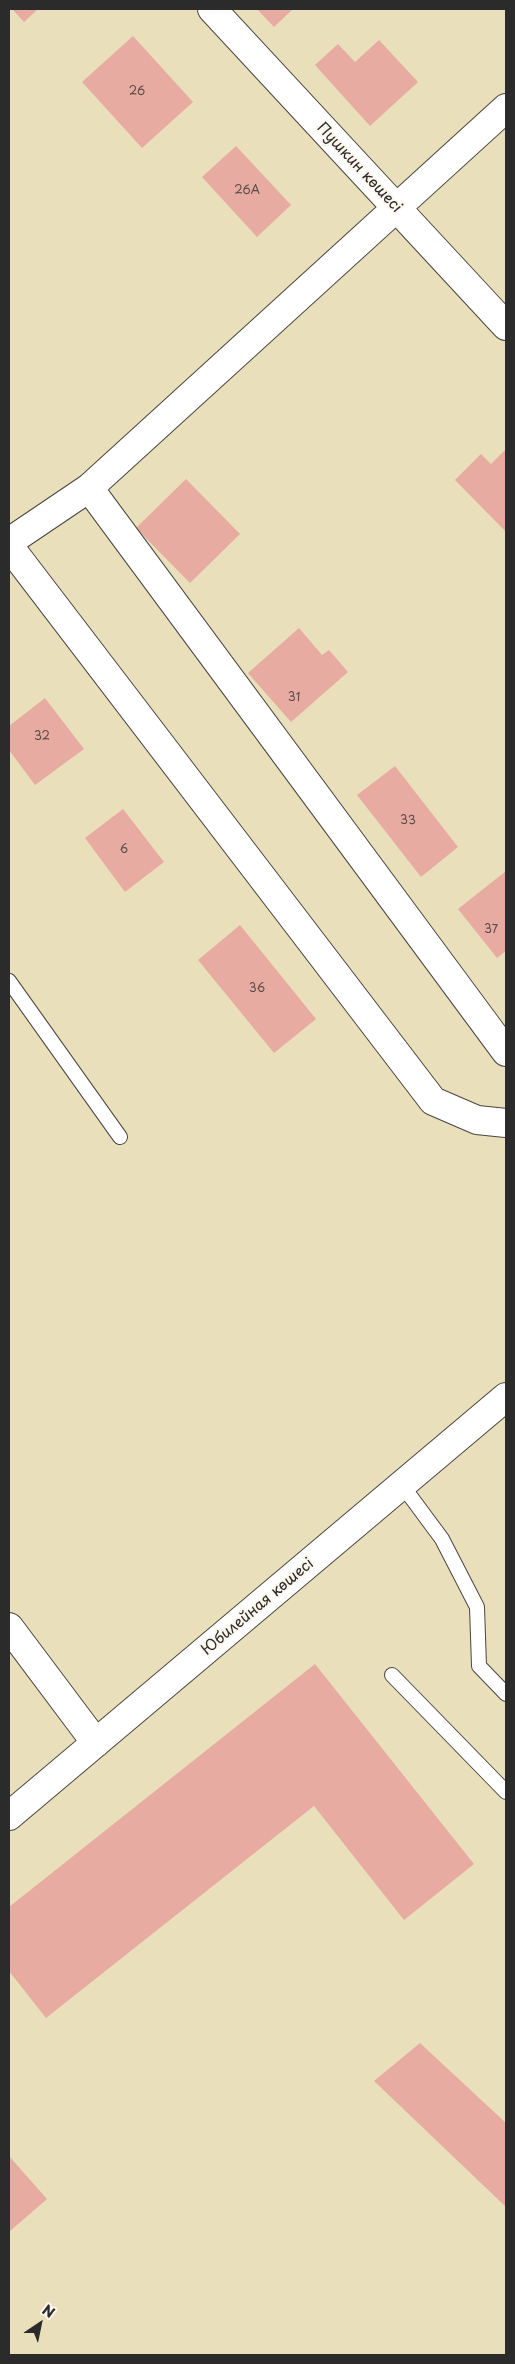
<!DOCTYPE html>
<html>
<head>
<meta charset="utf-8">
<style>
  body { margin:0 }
  #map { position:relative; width:515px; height:2364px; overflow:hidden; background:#eadfbb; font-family:"Playpen Sans",sans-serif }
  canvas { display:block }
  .frame { position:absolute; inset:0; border:10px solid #2b2b2b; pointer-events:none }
  .north { position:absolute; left:15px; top:2299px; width:50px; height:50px; -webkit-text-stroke:4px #fbf7ec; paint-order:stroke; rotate:34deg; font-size:14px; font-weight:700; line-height:20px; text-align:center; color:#2b2b2b }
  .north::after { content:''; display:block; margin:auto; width:18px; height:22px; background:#2b2b2b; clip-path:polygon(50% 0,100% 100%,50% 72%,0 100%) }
</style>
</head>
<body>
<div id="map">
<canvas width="515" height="2364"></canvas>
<div class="frame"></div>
<div class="north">N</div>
</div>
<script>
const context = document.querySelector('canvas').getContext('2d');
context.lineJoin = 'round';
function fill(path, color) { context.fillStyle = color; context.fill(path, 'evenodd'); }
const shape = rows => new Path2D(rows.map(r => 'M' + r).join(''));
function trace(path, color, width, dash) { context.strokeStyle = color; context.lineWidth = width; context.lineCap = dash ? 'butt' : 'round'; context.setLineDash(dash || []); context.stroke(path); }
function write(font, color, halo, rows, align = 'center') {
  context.font = font + ' "Playpen Sans",sans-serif'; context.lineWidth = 4; context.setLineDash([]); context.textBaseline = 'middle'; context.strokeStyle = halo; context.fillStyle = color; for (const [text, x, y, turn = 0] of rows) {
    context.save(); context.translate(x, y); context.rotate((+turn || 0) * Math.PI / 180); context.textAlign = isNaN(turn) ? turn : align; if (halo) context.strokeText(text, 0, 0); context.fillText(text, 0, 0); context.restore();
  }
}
const building = shape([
  [12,9,38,9,24,22],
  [257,9,293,9,274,27],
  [133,36,193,102,142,148,82,82],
  [379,40,418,82,370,126,315,65,338,44,355,62],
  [236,146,291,205,257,237,202,177],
  [506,449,506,532,455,480,481,454,491,464],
  [186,479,240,534,190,583,136,528],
  [299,628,322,655,329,650,348,672,291,722,248,673],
  [45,698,84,749,35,785,9,750,9,726],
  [395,766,458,847,421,877,357,795],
  [123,809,164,862,125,892,85,838],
  [506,871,506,951,497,958,458,909],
  [240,925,316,1019,274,1053,198,960],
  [315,1664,474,1864,404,1920,314,1806,46,2018,9,1971,9,1907],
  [420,2043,506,2123,506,2207,374,2081],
  [9,2156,47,2199,9,2232]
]);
const service = shape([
  [9,981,120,1137],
  [402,1485,442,1539,477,1607,479,1666,506,1694],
  [392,1675,506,1792]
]);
const minor = shape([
  [212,9,506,326],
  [89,488,506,1052],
  [9,542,89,488,506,108],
  [9,546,433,1101,477,1120,506,1123],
  [9,1627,96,1743],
  [9,1816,506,1397]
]);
const numberNames = [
  ["26",137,92],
  ["26А",247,191],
  ["31",294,698],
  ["32",42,737],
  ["33",408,821],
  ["6",124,850],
  ["37",491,930],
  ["36",257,989]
];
const streetNames = [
  ["Пушкин көшесі",359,168,47],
  ["Юбилейная көшесі",258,1607,-40]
];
fill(building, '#e7aba2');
trace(service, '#484641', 16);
trace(minor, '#484641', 30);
trace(service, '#fff', 14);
trace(minor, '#fff', 28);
write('12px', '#5a4b49', null, numberNames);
write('15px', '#2b2b2b', '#fbf7ec', streetNames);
</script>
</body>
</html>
